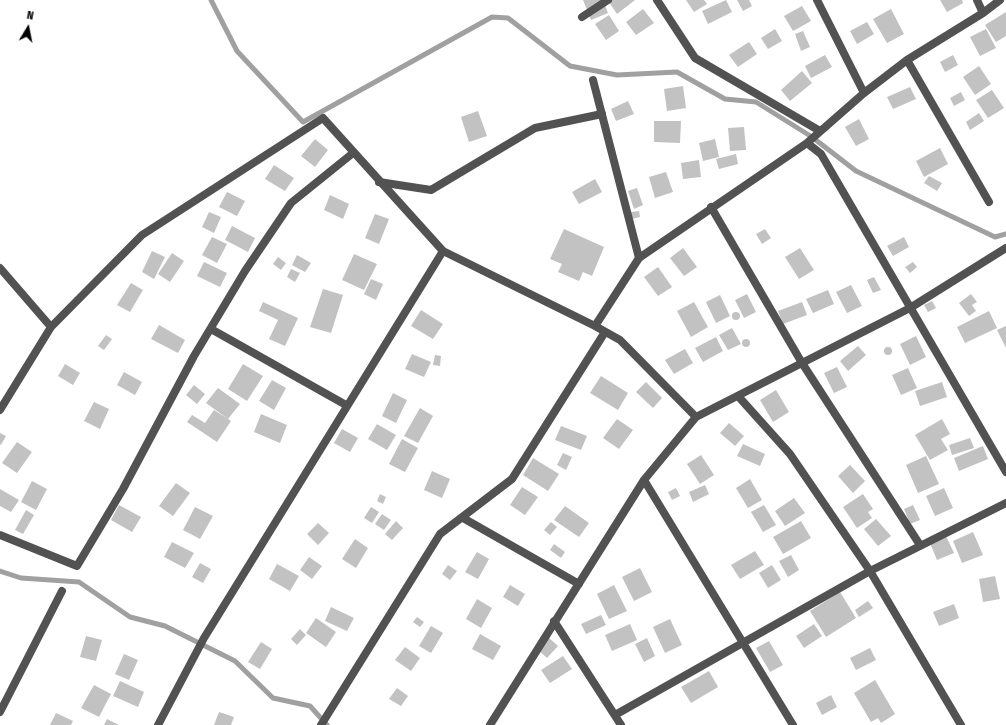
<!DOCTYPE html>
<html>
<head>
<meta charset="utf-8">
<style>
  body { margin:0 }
  #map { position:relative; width:1006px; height:725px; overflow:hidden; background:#fff; font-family:"Fira Sans Condensed",sans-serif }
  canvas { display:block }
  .north { position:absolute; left:8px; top:8px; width:40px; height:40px; -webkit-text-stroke:3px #fff; paint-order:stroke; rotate:10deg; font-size:11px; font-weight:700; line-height:16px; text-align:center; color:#000 }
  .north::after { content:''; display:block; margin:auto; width:14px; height:18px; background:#000; clip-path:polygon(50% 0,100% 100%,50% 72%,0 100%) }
</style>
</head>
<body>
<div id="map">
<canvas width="1006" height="725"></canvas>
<div class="north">N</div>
</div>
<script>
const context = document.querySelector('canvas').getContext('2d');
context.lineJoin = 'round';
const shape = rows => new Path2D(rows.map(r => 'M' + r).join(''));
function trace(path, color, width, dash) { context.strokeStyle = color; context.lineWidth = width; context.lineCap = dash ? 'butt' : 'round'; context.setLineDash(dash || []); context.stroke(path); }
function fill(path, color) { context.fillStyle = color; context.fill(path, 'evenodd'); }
const stream = shape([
  [211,0,237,51,303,122,492,17,508,18,570,66,617,75,677,72,725,99,756,102,812,137,856,171,995,237,1006,234],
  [0,571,21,578,79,582,130,617,165,626,235,661,273,698,310,706,327,725]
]);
const building = shape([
  [583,0,603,0,608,13,591,20],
  [612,0,635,0,617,14,609,2],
  [686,0,704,0,707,4,694,12],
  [726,0,732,12,708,24,702,11],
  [737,0,749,0,752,6,743,11],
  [940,0,962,0,963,3,947,12],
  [802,6,811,21,793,31,784,16],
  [643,9,654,23,636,35,626,22],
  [891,9,904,34,887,43,873,19],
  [1006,12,1006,36,996,42,985,25],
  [609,15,619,31,606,40,595,24],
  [867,22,874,34,857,44,850,31],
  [775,29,782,41,768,49,761,38],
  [986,29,996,48,980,56,970,37],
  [803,31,810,47,801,51,795,34],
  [749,42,757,54,738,67,729,55],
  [825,55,832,67,811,78,805,66],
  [953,55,958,65,945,72,940,62],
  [979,66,991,84,975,95,963,77],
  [802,71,812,83,790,101,781,90],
  [683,86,686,108,667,111,664,89],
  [910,87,916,99,893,109,887,97],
  [992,90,1004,108,988,118,976,100],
  [961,92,965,100,954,106,950,98],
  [628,101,634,114,616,121,611,109],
  [478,111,487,136,469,142,461,117],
  [979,113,984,121,970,130,966,122],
  [859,119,869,139,856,146,845,127],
  [654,121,681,121,680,143,654,142],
  [744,127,746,150,730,151,728,128],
  [315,139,328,150,315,167,301,156],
  [715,139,719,157,703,161,699,143],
  [940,148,948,164,924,177,916,161],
  [736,154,738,164,719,169,716,159],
  [699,160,701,177,683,179,681,163],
  [274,165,294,178,285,191,265,179],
  [666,172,673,192,655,198,649,177],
  [929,176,942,183,937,191,924,183],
  [595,179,602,192,579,204,572,192],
  [637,188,643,205,634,209,628,191],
  [227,192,245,201,237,216,219,207],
  [330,195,349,204,343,219,324,210],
  [639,211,640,217,632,219,631,212],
  [209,212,221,217,214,233,202,227],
  [375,214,389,219,379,244,365,238],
  [232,226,255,238,248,252,225,240],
  [564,229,604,247,592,276,583,272,579,281,558,272,562,264,550,259],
  [765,229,771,238,762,244,756,234],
  [212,237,227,244,217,263,202,255],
  [904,237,909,247,893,256,887,246],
  [683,248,697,267,684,276,670,258],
  [800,248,814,270,799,279,785,257],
  [152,251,165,257,154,279,142,272],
  [172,253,184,261,170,282,158,274],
  [354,254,377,264,364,290,342,280],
  [297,255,311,263,305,272,292,265],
  [278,257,286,263,281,270,273,264],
  [204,262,227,273,220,287,197,276],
  [913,262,917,267,910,273,905,267],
  [658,267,672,287,658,296,644,277],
  [291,269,300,273,295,282,287,277],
  [874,277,881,290,873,293,867,280],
  [371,279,383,284,376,300,364,294],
  [131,283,143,290,130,312,117,305],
  [851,285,862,306,847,313,836,292],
  [323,289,343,295,331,333,310,327],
  [828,290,834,304,813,313,806,299],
  [747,294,756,312,744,318,735,300],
  [971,294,977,302,972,305,976,311,969,316,959,303],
  [720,295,730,316,716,323,706,302],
  [932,301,936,308,928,312,924,305],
  [263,302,298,318,285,346,269,339,278,320,259,311],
  [694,302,708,327,691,337,677,311],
  [802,302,807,315,783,324,778,311],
  [421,310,443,324,433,339,411,326],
  [989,311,997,328,965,343,957,327],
  '732 316a4 4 0 1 1 8 0a4 4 0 1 1-8 0Z',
  [159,325,185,340,178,353,151,339],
  [1006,326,1006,348,997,330],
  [732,328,741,344,728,350,719,335],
  [106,335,112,339,104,350,98,346],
  [916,336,926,357,910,365,900,344],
  [716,337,723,351,703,362,695,348],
  '742 343a4 4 0 1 1 8 0a4 4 0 1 1-8 0Z',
  [858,346,866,355,848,371,840,361],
  '884 351a4 4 0 1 1 8 0a4 4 0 1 1-8 0Z',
  [685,349,693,363,674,374,665,360],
  [412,354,431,362,424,377,405,369],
  [435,355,441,356,440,366,433,365],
  [65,364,80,373,73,385,58,376],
  [243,364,263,376,247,401,228,389],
  [837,367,847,387,834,393,824,373],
  [908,368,917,388,901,395,892,375],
  [124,372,142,382,135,395,117,385],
  [601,376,628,393,618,410,590,393],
  [272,380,286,388,274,410,259,401],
  [646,382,662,398,653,408,636,392],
  [942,382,947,397,920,406,915,391],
  [194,385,205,394,197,404,186,395],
  [218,388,240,404,228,419,206,403],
  [776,390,789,412,773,422,760,400],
  [393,393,407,400,396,423,382,416],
  [94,402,109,409,100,429,84,421],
  [420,408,433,416,418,443,404,436],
  [214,410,231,421,217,442,187,422,192,415,205,423],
  [261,414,287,425,280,443,254,432],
  [617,419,633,430,619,449,603,438],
  [942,419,950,434,941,439,948,450,930,460,915,435],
  [729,423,744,436,735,446,720,433],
  [377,424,396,435,387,450,368,439],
  [561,426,587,436,581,450,555,440],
  [342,429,358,438,350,452,334,443],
  [0,433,6,436,1,445,0,444],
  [970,438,974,448,952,455,949,445],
  [402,439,418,448,405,472,389,464],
  [17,442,32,452,17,473,2,463],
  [743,444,765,454,760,466,737,456],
  [983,446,988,459,959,471,954,458],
  [563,453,572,457,566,470,557,465],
  [701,455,714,475,700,484,687,464],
  [926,456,939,484,918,493,906,465],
  [533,458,559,474,548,491,523,475],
  [850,465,865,481,853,493,838,476],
  [432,471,450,479,442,498,424,490],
  [750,479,762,500,748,508,736,488],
  [32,481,47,489,36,510,21,502],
  [176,483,190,493,173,516,159,506],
  [705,485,709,494,693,502,689,492],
  [522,487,538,497,525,515,510,505],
  [676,488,680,496,672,500,668,492],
  [944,488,953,508,935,516,926,496],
  [0,489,19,500,11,512,0,506],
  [380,494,386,497,383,504,377,501],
  [863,494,873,509,868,512,872,518,857,528,843,507],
  [794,498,805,513,785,526,775,511],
  [119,505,141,517,132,532,111,520],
  [764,505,776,525,763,532,751,512],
  [913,505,920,520,910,524,904,509],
  [565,506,589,523,579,537,554,520],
  [195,507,213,516,200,539,183,530],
  [371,507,379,512,372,523,364,518],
  [26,510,34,515,23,534,15,530],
  [382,514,391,520,384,530,375,524],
  [876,519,891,536,878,546,864,529],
  [396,521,403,528,392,540,385,534],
  [801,521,811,538,783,554,773,537],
  [551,522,557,527,550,535,544,530],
  [318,523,329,533,318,545,307,534],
  [973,532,983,555,962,563,953,541],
  [946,536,954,553,937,560,930,543],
  [355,539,368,548,356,568,342,559],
  [172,542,194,553,185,568,164,557],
  [554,544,565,552,561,558,550,550],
  [755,551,764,565,740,579,731,565],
  [477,552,489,559,478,579,465,572],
  [791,555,799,570,788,577,779,561],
  [309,557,322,566,312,579,300,570],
  [200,563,211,569,203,583,192,577],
  [277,564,299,576,290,591,269,579],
  [448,565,457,571,450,580,442,574],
  [772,565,781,580,768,588,759,573],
  [640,568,652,592,634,601,622,577],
  [995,576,1000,599,983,602,979,579],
  [510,585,525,594,518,606,503,597],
  [614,585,627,611,609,619,597,594],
  [840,592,856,618,826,637,810,611],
  [477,599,492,608,481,628,466,619],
  [868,601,873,608,859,617,855,610],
  [954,604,959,618,939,626,933,612],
  [331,607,354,618,347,631,325,621],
  [601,615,606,625,586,634,581,624],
  [417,617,424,622,420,627,413,622],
  [316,618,336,632,326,647,306,633],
  [670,619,682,645,665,653,653,627],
  [630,624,637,640,612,651,605,635],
  [814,624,822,636,804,648,796,636],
  [431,626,443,633,431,653,419,646],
  [300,629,306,635,297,645,291,639],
  [480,634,501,646,493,660,472,649],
  [86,636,102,640,96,661,80,657],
  [549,638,558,646,547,658,538,650],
  [647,638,655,656,644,662,635,644],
  [769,641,783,665,770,672,756,648],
  [261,642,272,649,260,669,248,662],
  [405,647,420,658,411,671,395,660],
  [870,648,876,660,856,670,850,658],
  [124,654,138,660,129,680,115,674],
  [563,656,572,669,550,683,541,670],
  [709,671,718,687,691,703,681,687],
  [875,680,895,714,881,723,878,718,871,722,854,693],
  [120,681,144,692,138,707,113,696],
  [94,685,111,694,99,717,81,708],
  [397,688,408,696,401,706,389,699],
  [831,695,837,707,822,715,816,703],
  [219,712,234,717,231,725,214,725],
  [56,713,73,721,71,725,50,725],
  [107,719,119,725,104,725]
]);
const lane = shape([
  [582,17,608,0],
  [379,182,431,190,535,128,602,114]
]);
const street = shape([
  [657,0,695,58,820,131],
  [817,0,864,93],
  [977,0,983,13],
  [907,60,989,202],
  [593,80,639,258],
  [807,143,821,154,1006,472],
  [711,207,802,363,920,545],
  [0,268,51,327],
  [595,326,639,258,807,143,864,93,907,60,983,13,1000,0],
  [211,329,346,405],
  [738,396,790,454,870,571,961,725],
  [0,410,51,327,142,235,323,118,443,251,595,326,620,340,696,417],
  [644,480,793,725],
  [463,518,579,584],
  [0,535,77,566,123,489,194,356,245,271,291,203,353,153],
  [554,621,621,725],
  [0,712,62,591],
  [615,715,870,571,1006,503],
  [158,725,204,638,443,251],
  [321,725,440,534,512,479,605,332],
  [490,725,644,480,696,417,910,308,1006,248]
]);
trace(stream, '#a0a0a0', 5);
fill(building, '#c2c2c2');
trace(lane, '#525252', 8);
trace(street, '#525252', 8);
</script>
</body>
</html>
